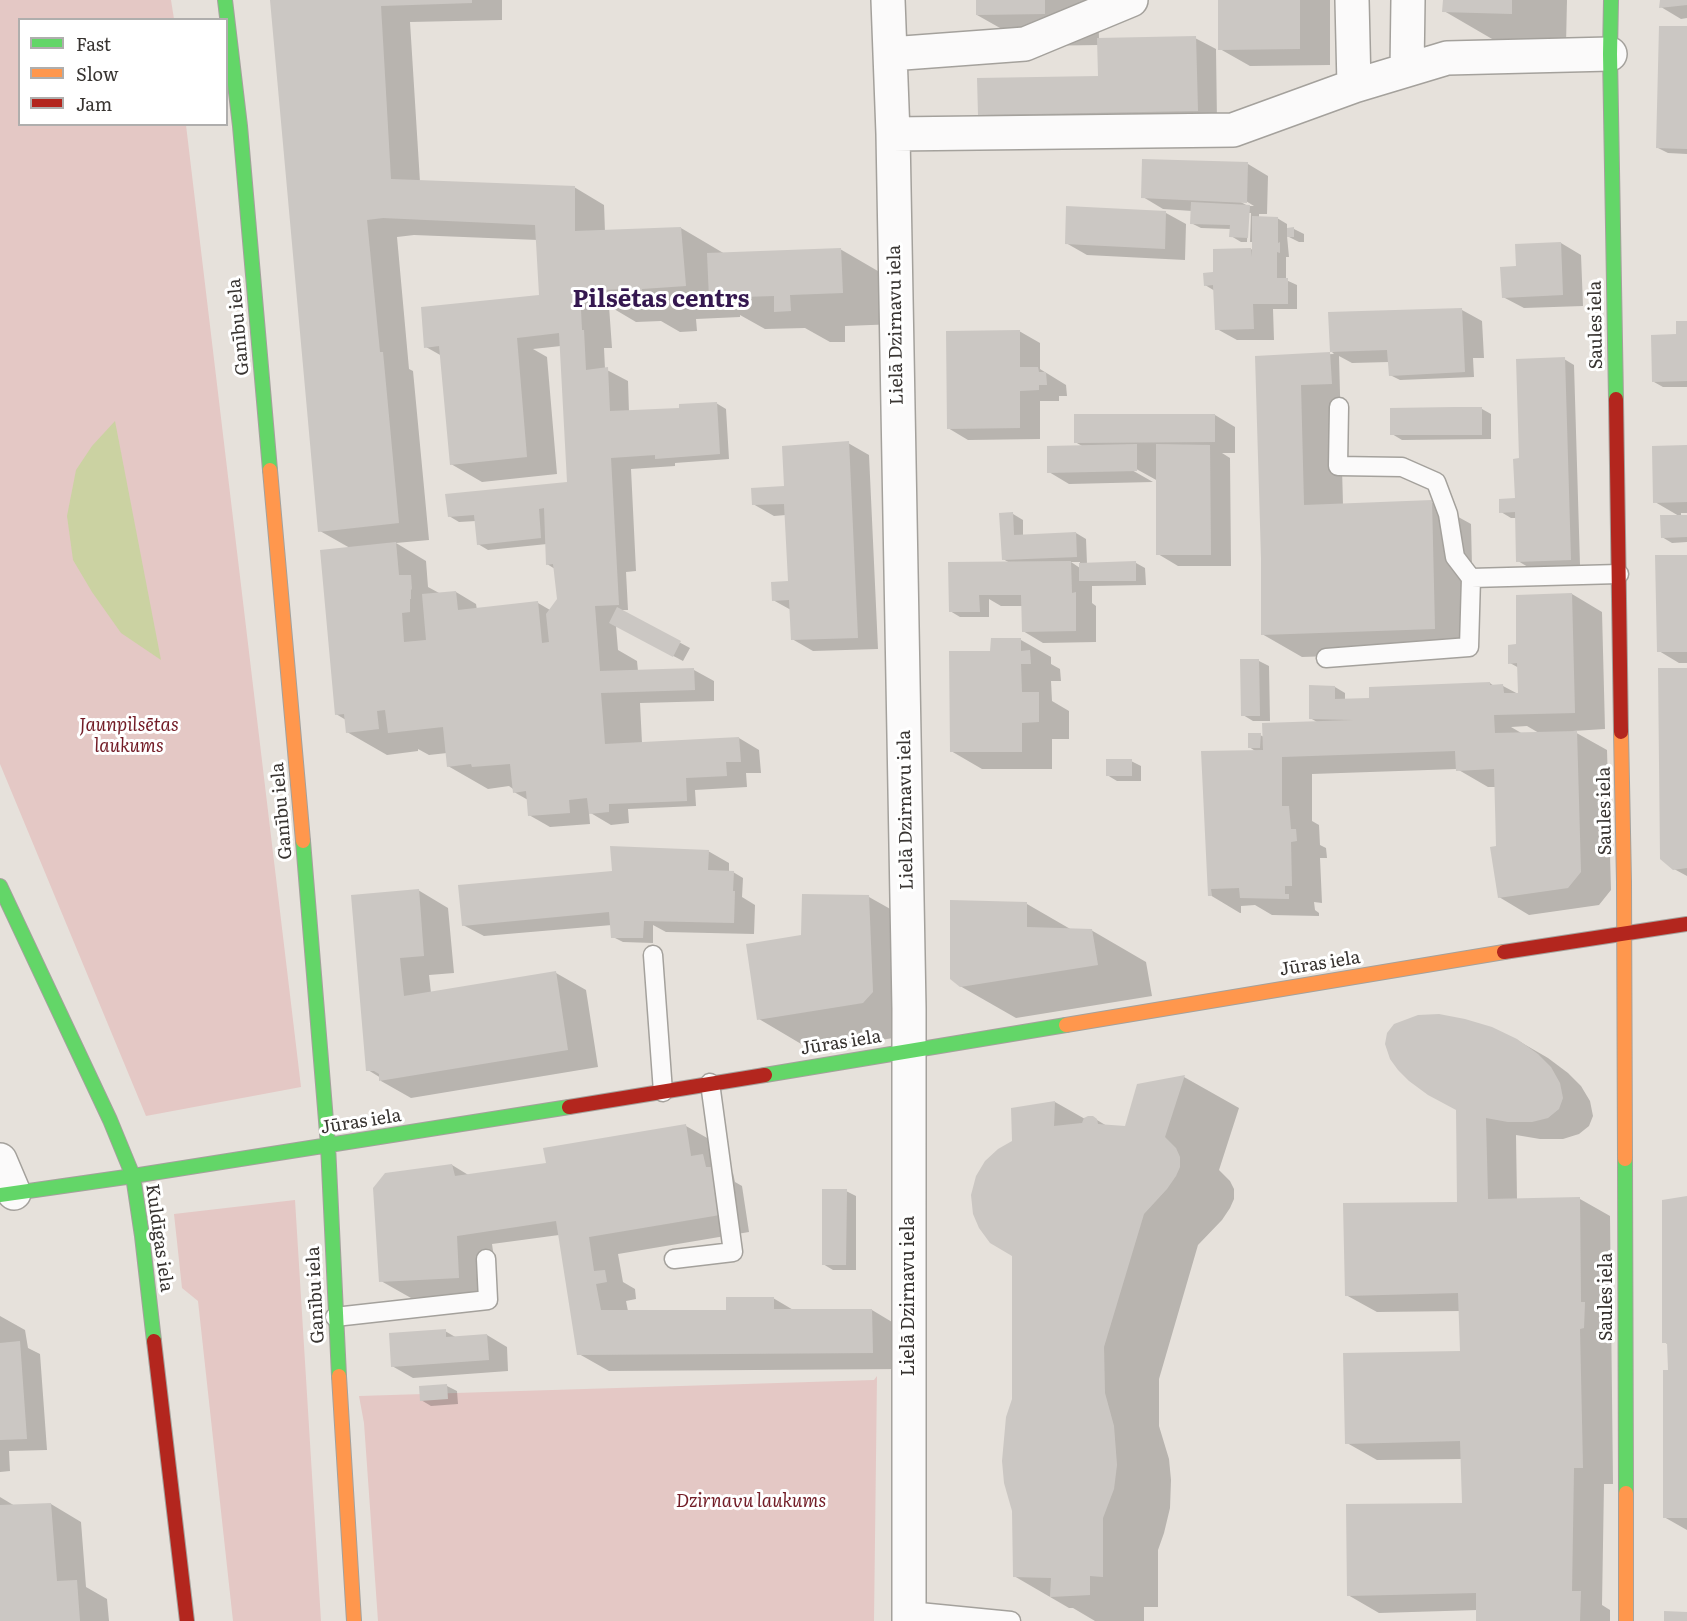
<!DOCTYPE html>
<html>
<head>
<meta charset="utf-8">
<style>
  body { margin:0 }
  #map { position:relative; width:1687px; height:1621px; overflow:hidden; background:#e6e1db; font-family:Literata,serif }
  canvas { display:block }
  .legend { position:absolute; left:18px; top:18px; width:210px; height:108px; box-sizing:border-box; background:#fff; border:2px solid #afaead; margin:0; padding:8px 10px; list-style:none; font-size:18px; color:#383431 }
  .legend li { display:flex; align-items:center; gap:12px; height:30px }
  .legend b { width:30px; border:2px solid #afaead }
</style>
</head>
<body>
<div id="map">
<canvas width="1687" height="1621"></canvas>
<ul class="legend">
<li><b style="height:8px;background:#63d668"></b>Fast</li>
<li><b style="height:8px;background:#ff974d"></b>Slow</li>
<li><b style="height:8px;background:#b3261e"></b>Jam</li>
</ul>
</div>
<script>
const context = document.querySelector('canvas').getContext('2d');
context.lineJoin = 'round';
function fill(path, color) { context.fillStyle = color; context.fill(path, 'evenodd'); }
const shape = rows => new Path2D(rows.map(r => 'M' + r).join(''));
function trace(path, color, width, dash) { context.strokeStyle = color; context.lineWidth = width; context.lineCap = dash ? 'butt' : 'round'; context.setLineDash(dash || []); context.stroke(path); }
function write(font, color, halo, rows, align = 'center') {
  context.font = font + ' Literata,serif'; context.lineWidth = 6; context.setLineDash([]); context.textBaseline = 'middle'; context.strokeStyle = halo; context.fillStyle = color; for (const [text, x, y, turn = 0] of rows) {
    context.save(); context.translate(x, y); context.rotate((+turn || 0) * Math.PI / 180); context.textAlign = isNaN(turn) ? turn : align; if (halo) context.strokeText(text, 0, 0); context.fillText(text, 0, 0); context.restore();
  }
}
const green = shape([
  [0,0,171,0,174,19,20,20,20,124,186,125,301,1087,146,1116,0,764],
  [295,1200,321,1621,233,1621,198,1301,182,1288,174,1214],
  [877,1376,874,1621,378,1621,364,1423,359,1396,874,1380]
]);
const water = shape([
  [115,421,161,660,121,633,92,592,73,560,67,516,76,470,92,446]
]);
const shadow = shape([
  [271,0,502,0,502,20,410,22,420,182,574,187,604,205,605,232,681,228,725,254,840,249,895,281,897,324,845,326,845,342,830,342,805,328,765,329,740,315,740,317,696,319,697,331,680,332,661,321,636,322,609,306,612,348,604,348,605,369,628,381,629,412,681,410,716,403,726,409,729,459,675,463,675,466,631,469,636,571,626,572,628,610,619,610,690,648,683,661,616,626,618,650,637,661,638,671,694,670,714,681,714,701,640,703,642,743,739,738,759,750,761,773,746,773,747,787,695,790,696,806,628,809,629,823,611,825,589,812,590,824,550,827,529,815,528,800,514,792,513,789,509,786,488,789,448,766,447,753,429,755,418,749,418,751,387,755,347,732,346,720,336,714,350,548,320,531],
  [414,235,538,240,540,297,426,347,442,356,451,464,482,482,557,474,547,357,533,349,561,346,569,484,449,516,459,522,476,521,478,544,488,550,547,544,547,564,555,569,559,600,550,610,538,603,477,610,476,604,456,592,441,594,428,587,426,561,396,543,429,540,413,371,409,369,397,237],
  [977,0,1098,0,1099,39,1195,38,1216,49,1217,122,1000,126,979,115,1100,78,1099,45,1032,46,977,15],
  [1219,0,1330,0,1330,65,1250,66,1220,49],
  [1444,0,1567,0,1566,45,1499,43,1444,11],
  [1661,0,1687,0,1687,18,1681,19,1661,7],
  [1687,28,1687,154,1668,153,1658,148],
  [1248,164,1268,176,1267,214,1259,214,1259,218,1277,218,1287,224,1287,229,1294,229,1304,234,1304,242,1299,242,1287,236,1289,257,1286,257,1286,280,1297,285,1297,309,1273,309,1274,340,1237,340,1217,329,1215,291,1205,285,1215,274,1251,249,1254,251,1254,242,1250,242,1251,213,1248,213,1247,242,1241,242,1231,236,1231,229,1201,228,1191,223,1192,211,1163,209,1143,197],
  [1241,198,1254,206,1248,206,1239,201],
  [1166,213,1186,224,1185,260,1087,255,1066,243],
  [1561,243,1581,255,1583,306,1524,308,1503,297,1517,268],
  [1462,310,1482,321,1484,358,1473,358,1474,377,1400,380,1390,375,1389,362,1352,363,1339,356,1343,505,1431,502,1471,524,1474,651,1302,657,1262,634,1262,559,1256,357,1334,354,1332,352],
  [1687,322,1687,387,1663,387,1654,382,1678,335],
  [1019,331,1040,343,1040,369,1066,385,1067,396,1059,396,1059,401,1040,401,1040,439,968,440,948,428],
  [1564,359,1574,365,1580,565,1528,567,1518,561,1517,518,1511,518,1501,512,1516,500,1520,459],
  [1482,409,1491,414,1491,439,1402,440,1392,434],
  [1215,415,1235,427,1235,453,1222,453,1230,458,1231,566,1178,566,1158,554,1158,481,1131,466,1130,469,1153,482,1069,484,1049,472,1084,447,1075,442],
  [848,443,869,455,878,649,813,651,792,639,791,610,773,600,790,583,786,515,774,516,753,504,785,488],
  [1687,447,1687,513,1681,513,1681,516,1687,516,1687,542,1672,543,1662,537,1679,516,1655,502],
  [1013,514,1023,520,1023,536,1076,533,1086,539,1087,564,1136,563,1145,568,1146,585,1092,586,1092,603,1096,606,1096,642,1043,643,1023,631,1023,606,1001,606,989,599,989,617,960,617,950,611,1010,563,1003,559],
  [1071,562,1080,562,1080,568],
  [1687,557,1687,663,1679,663,1659,651],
  [1572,594,1602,612,1605,729,1573,731,1607,750,1611,890,1599,905,1529,915,1499,897,1496,787,1488,787,1457,769,1312,774,1312,821,1319,825,1320,845,1326,848,1327,858,1320,858,1322,903,1314,902,1315,910,1319,913,1319,916,1272,915,1255,905,1241,906,1241,913,1240,913,1210,895,1203,752,1257,752,1249,747,1260,735,1264,737,1319,723,1310,718,1335,687,1345,693,1345,700,1370,700,1490,683,1494,686,1503,686,1520,695,1519,668,1510,663,1518,646],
  [1527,726,1539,733,1523,734,1511,727],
  [1021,640,1051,657,1051,664,1060,669,1061,681,1051,681,1052,701,1069,711,1069,739,1052,739,1052,769,982,769,951,751,992,652],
  [1259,661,1269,666,1270,721,1253,721,1243,715],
  [1687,669,1687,876,1674,869],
  [1131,761,1141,766,1141,781,1117,781,1107,775],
  [708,851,729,863,729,872,733,872,743,878,742,897,755,905,754,934,666,932,653,925,653,943,623,942,613,937,612,925,484,936,463,925,614,872],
  [418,890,448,908,454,973,429,975,431,993,556,973,586,990,598,1067,411,1098,381,1081,381,1078,368,1070],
  [869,897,924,928,927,1023,918,1034,813,1051,759,1019,803,936],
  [1027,904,1072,930,1091,930,1146,962,1152,996,1016,1018,960,986],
  [1517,1040,1548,1058,1568,1073,1581,1086,1590,1101,1593,1116,1589,1126,1579,1134,1563,1139,1540,1139,1516,1135,1517,1200,1580,1199,1610,1216,1613,1484,1604,1484,1602,1605,1610,1610,1610,1621,1478,1621,1478,1610,1379,1613,1348,1595,1464,1504,1462,1459,1377,1460,1347,1443,1461,1352,1460,1311,1377,1312,1346,1295,1459,1203,1458,1110],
  [1184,1077,1239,1108,1219,1170,1230,1181,1234,1189,1234,1199,1230,1208,1222,1220,1198,1245,1159,1379,1159,1426,1169,1459,1171,1480,1170,1508,1164,1533,1158,1550,1158,1607,1144,1607,1144,1621,1095,1621,1073,1608,1069,1608,1014,1576,1013,1109,1055,1102,1085,1119,1092,1117,1107,1126,1126,1128],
  [686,1126,716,1143,719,1165,733,1173,735,1182,742,1186,749,1232,618,1254,623,1282,635,1289,636,1299,626,1301,628,1311,728,1311,773,1298,795,1311,872,1310,902,1328,903,1369,609,1371,579,1354,559,1235,492,1244,493,1251,487,1252,489,1294,411,1298,381,1281,452,1165,470,1176,548,1164],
  [846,1191,856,1196,856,1270,833,1270,823,1264],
  [1687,1198,1687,1530,1664,1517,1670,1371,1669,1345,1664,1342],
  [0,1316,25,1330,28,1348,40,1354,47,1450,9,1451,10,1471,0,1472],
  [445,1331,457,1338,487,1335,507,1347,508,1371,413,1378,392,1366],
  [447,1386,457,1391,458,1404,431,1406,421,1400],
  [0,1497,15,1506,51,1504,81,1522,86,1587,107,1599,109,1621,0,1621]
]);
const building = shape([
  [270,0,472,0,472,3,381,6,391,179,575,186,575,231,681,227,686,286,642,289,643,301,624,301,624,289,580,291,582,330,584,330,586,370,608,367,610,411,679,408,679,404,717,402,720,454,655,459,655,455,611,458,619,605,595,606,600,671,694,668,695,690,601,693,605,744,739,737,741,762,726,762,727,776,686,778,687,801,609,804,609,812,589,814,587,798,569,800,570,813,528,816,526,791,513,793,510,764,472,767,471,764,447,767,443,727,388,733,385,710,377,711,379,729,346,733,344,714,335,715,320,550,396,542,399,575,411,575,412,590,411,589,411,599,410,599,410,612,402,613,404,642,426,640,422,594,456,591,458,610,538,601,542,643,549,642,546,614,557,599,553,564,546,565,544,508,539,509,541,538,477,545,474,515,448,517,445,494,567,482,559,333,517,338,527,457,450,465,439,346,424,348,421,307,539,295,535,225,383,218,367,220,380,352,383,352,399,523,318,532],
  [976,0,1045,0,1045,14,976,15],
  [1218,0,1300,0,1300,49,1218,50],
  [1443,0,1512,0,1512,14,1442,12],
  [1660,0,1687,0,1687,5,1659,8],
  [1659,26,1687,26,1687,149,1656,148],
  [1196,36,1198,111,978,115,977,78,1098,76,1097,38],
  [1142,159,1248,162,1247,203,1141,198],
  [1191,202,1250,205,1248,238,1229,237,1230,225,1190,224],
  [1066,206,1166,211,1165,249,1065,244],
  [1252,216,1278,217,1278,243,1280,242,1280,253,1277,252,1277,278,1288,278,1288,304,1253,304,1254,329,1215,330,1213,285,1204,286,1203,273,1213,272,1213,249,1251,248,1252,257],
  [1294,227,1294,237,1287,237,1287,228],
  [1561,242,1563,295,1502,298,1500,267,1516,266,1515,244],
  [841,248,843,293,790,295,791,311,774,312,774,296,709,298,707,253],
  [1462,308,1465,372,1389,376,1387,350,1330,352,1328,312],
  [1676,321,1687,321,1687,381,1652,382,1651,335,1676,334],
  [1020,330,1020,367,1038,367,1039,372,1046,372,1047,385,1039,385,1039,390,1020,391,1020,428,947,429,946,331],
  [1330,352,1332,384,1301,385,1304,505,1432,500,1435,629,1261,635,1261,559,1255,356],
  [1565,357,1571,560,1516,562,1515,512,1499,513,1499,499,1515,498,1513,459,1519,458,1516,359],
  [1454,407,1482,407,1482,435,1390,435,1390,408],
  [1074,414,1215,414,1215,442,1074,443],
  [849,441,858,638,791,640,789,600,772,601,771,582,788,581,784,504,752,505,751,488,784,486,782,446],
  [1137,444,1137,471,1047,473,1047,446],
  [1156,444,1210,445,1211,555,1156,555],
  [1687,445,1687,502,1653,503,1652,446],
  [1013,512,1014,535,1076,532,1077,557,1002,560,999,513],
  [1660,515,1687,515,1687,537,1661,538],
  [1655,555,1687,555,1687,652,1657,652],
  [1071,561,1072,593,1076,592,1076,631,1022,632,1021,595,979,595,980,612,949,612,948,562],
  [1136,561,1136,581,1079,581,1079,563],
  [1572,593,1575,713,1494,715,1495,733,1577,731,1581,872,1568,888,1498,898,1490,847,1496,846,1494,769,1456,771,1455,751,1282,757,1282,806,1289,806,1291,829,1296,829,1297,841,1291,842,1292,886,1285,886,1285,894,1289,894,1289,899,1240,898,1239,888,1211,889,1212,896,1208,896,1201,751,1263,750,1262,723,1354,720,1309,719,1309,685,1335,686,1335,699,1369,698,1369,687,1490,682,1490,685,1503,684,1504,693,1518,693,1517,663,1508,664,1508,645,1516,644,1516,595],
  [617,607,681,641,673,657,609,623],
  [991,638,1021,638,1021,651,1030,650,1031,664,1021,664,1022,692,1039,692,1039,722,1022,723,1022,752,950,752,949,651,990,651],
  [1240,659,1259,659,1260,716,1241,716],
  [1658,668,1687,668,1687,868,1673,870,1660,859],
  [1248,733,1261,733,1260,748,1248,748],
  [1106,759,1132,759,1132,776,1106,776],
  [610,846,709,850,708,870,734,871,733,891,735,891,734,923,644,921,643,938,611,938,609,912,462,926,458,885,612,871],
  [419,889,424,956,400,958,404,996,556,971,568,1050,379,1081,379,1074,374,1071,366,1071,351,895],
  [802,894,869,895,873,992,863,1003,757,1020,746,944,801,935],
  [950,900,1027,902,1027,927,1092,929,1098,965,960,987,950,979],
  [1439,1014,1465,1019,1492,1027,1517,1039,1538,1054,1551,1067,1560,1083,1563,1098,1559,1109,1548,1118,1532,1122,1508,1122,1486,1118,1488,1199,1580,1197,1581,1302,1585,1302,1584,1328,1580,1329,1583,1468,1574,1468,1572,1591,1581,1591,1580,1621,1476,1621,1476,1593,1347,1596,1346,1504,1462,1503,1460,1441,1345,1444,1343,1353,1460,1351,1458,1293,1345,1296,1343,1203,1457,1202,1456,1110,1428,1095,1409,1081,1398,1070,1390,1059,1385,1044,1387,1033,1394,1024,1418,1015],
  [1185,1075,1165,1137,1176,1148,1180,1157,1180,1167,1176,1176,1167,1189,1144,1214,1104,1347,1105,1393,1114,1426,1117,1465,1114,1489,1103,1518,1103,1577,1090,1576,1090,1595,1050,1597,1051,1578,1013,1577,1012,1511,1004,1483,1002,1461,1006,1417,1012,1399,1012,1256,990,1243,979,1228,973,1214,971,1195,976,1176,985,1161,998,1149,1012,1141,1011,1108,1055,1101,1054,1126,1082,1123,1084,1118,1088,1116,1093,1116,1097,1119,1098,1124,1125,1126,1137,1084],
  [686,1124,691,1156,703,1154,706,1167,712,1167,720,1215,589,1237,594,1271,605,1270,607,1282,596,1284,601,1310,726,1310,726,1297,774,1297,774,1309,872,1309,873,1353,577,1355,556,1221,457,1236,459,1278,379,1282,373,1188,385,1173,452,1164,455,1176,546,1163,543,1148],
  [822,1189,847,1189,846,1265,822,1265],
  [1687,1196,1687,1518,1663,1518,1663,1370,1668,1370,1667,1343,1662,1343,1662,1200],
  [446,1329,446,1337,487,1334,489,1360,391,1367,389,1333],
  [20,1341,27,1439,0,1440,0,1343],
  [447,1384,448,1399,420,1401,419,1386],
  [51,1503,57,1581,77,1580,80,1621,0,1621,0,1505],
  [1664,1611,1687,1612,1687,1621,1664,1621]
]);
const lane = shape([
  [1339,407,1338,466,1402,467,1436,482,1448,514,1455,557,1471,578],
  [1326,658,1469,647,1471,578,1619,574],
  [653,955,663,1092],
  [674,1259,733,1252,710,1083],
  [335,1317,488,1300,486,1259],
  [909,1611,1011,1621]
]);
const street = shape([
  [888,0,893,134,909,1008,909,1621],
  [890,54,1025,44,1131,0],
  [1407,70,1408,0],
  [1354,86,1447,58,1610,54],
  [893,134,1233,130,1354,86,1352,0],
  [0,1160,14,1193]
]);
const fast = shape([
  [225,0,240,126,270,470],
  [1611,0,1610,54,1616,399],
  [303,841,328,1145,339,1376],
  [0,886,110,1120,133,1176,142,1236,154,1341],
  [765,1075,1066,1025],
  [1625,1159,1626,1493],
  [0,1195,133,1176,569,1107]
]);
const slow = shape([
  [270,470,303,841],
  [1621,732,1624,882,1625,1159],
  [1066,1025,1504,952],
  [339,1376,354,1621],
  [1626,1493,1626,1621]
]);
const jam = shape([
  [1616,399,1621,732],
  [1504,952,1687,924],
  [569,1107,765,1075],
  [154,1341,187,1621]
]);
const streetNames = [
  ["Lielā Dzirnavu iela",896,325,-91],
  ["Saules iela",1596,325,-91],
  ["Ganību iela",239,327,-95],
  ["Lielā Dzirnavu iela",906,810,-91],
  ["Ganību iela",282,811,-95],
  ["Saules iela",1605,811,-91],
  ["Jūras iela",1320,964,-9],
  ["Jūras iela",841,1043,-9],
  ["Jūras iela",361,1122,-9],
  ["Kuldīgas iela",159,1238,82],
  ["Ganību iela",316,1295,-93],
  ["Lielā Dzirnavu iela",909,1296,-90],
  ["Saules iela",1607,1297,-90]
];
const parkNames = [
  ["Jaunpilsētas",129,726],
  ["laukums",129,747],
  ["Dzirnavu laukums",751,1502]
];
const districtNames = [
  ["Pilsētas centrs",661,300]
];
fill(green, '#e4c8c5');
fill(water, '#cbd2a2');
fill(shadow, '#0003');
fill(building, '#cbc7c3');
trace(lane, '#a4a19c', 21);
trace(street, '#a4a19c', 36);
trace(fast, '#a4a19c', 16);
trace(slow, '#a4a19c', 16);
trace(jam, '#a4a19c', 16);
trace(lane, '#fbfafa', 18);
trace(street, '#fbfafa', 33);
trace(fast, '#63d668', 14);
trace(slow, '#ff974d', 14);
trace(jam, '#b3261e', 14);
write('18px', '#383431', '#fff', streetNames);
write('italic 18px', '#721c26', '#fff', parkNames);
write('bold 24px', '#351850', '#fff', districtNames);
</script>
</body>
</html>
